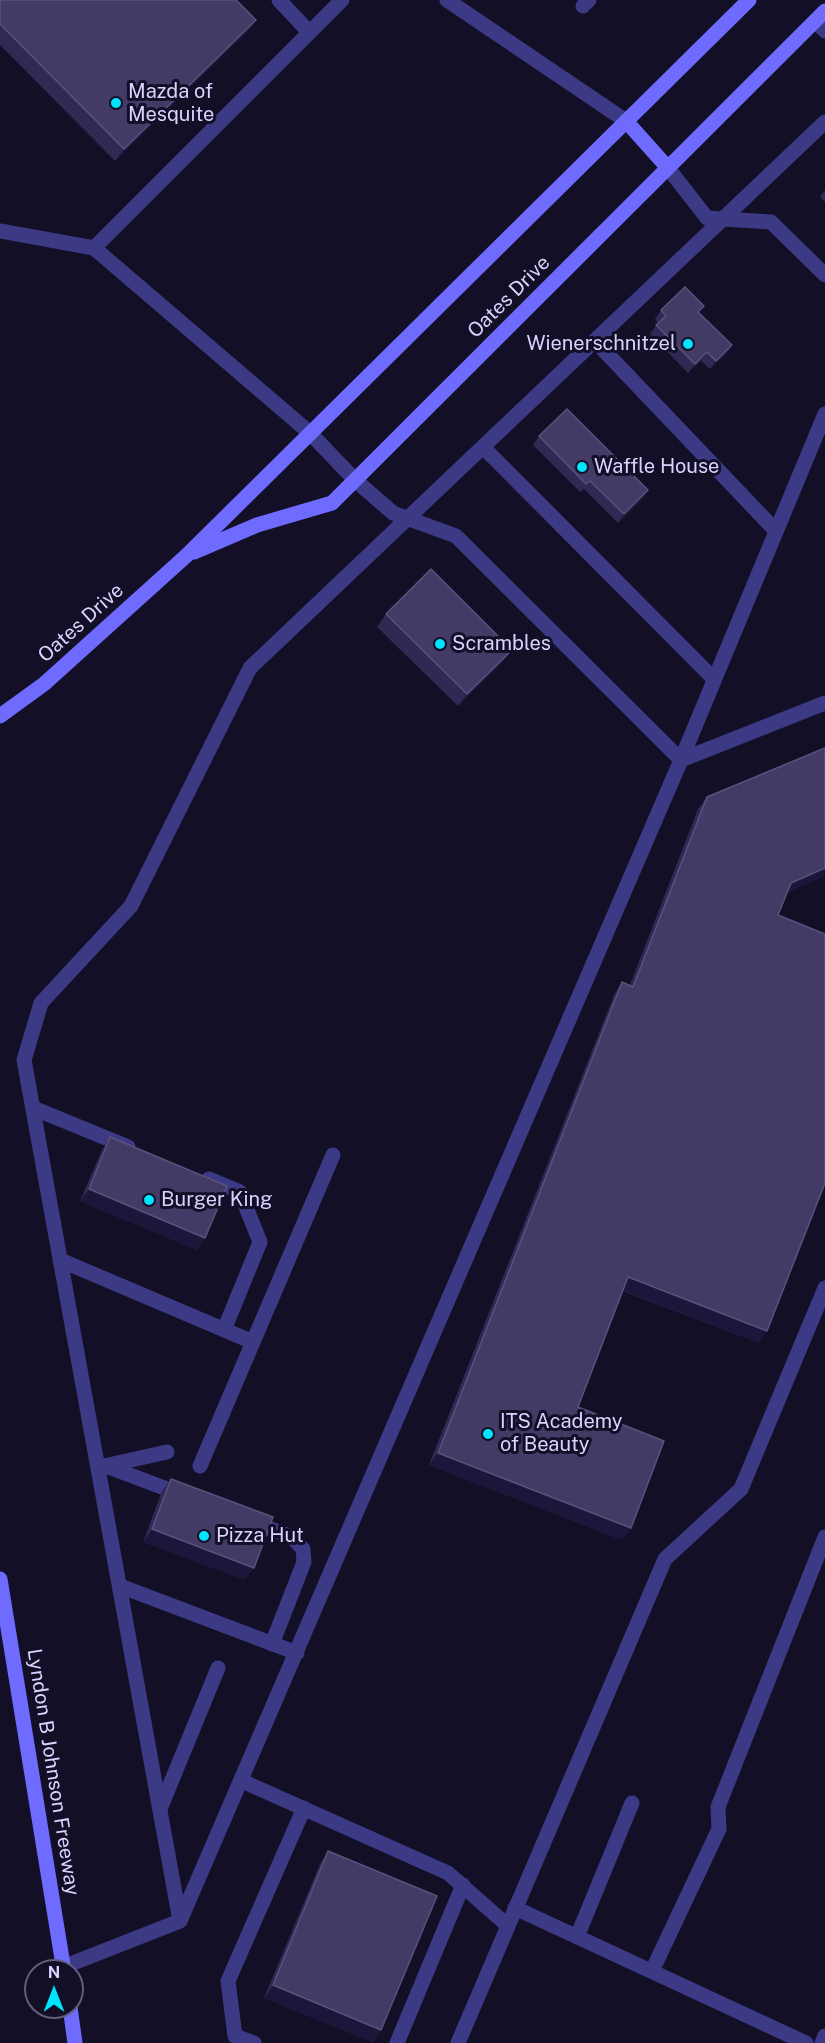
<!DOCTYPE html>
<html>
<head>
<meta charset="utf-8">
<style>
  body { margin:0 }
  #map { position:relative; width:825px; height:2043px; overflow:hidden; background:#130f26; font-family:"Public Sans",sans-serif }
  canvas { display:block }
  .north { position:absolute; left:24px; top:1959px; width:60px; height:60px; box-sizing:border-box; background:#130f26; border:2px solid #625e7d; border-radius:50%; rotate:0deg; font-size:16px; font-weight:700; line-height:24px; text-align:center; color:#d9d4ff }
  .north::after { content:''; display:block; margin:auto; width:21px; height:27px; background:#00e5ff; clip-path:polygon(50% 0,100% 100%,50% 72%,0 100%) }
</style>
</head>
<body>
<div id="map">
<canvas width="825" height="2043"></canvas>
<div class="north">N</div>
</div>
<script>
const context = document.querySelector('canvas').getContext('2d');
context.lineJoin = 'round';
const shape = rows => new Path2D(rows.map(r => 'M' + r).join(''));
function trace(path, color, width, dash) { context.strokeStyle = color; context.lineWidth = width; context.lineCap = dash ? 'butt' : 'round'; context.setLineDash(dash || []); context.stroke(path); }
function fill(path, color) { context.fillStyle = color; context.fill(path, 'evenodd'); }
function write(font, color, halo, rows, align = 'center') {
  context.font = font + ' "Public Sans",sans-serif'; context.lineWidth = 6; context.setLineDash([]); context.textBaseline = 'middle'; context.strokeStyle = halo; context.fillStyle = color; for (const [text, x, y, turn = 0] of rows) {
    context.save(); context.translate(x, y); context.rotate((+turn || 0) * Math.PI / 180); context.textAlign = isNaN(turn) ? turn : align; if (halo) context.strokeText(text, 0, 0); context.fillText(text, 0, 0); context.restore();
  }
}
const service = shape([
  [279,0,309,32],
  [447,0,626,121],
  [583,6,589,0],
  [815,21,825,31],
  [668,168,707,218,771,222,825,275],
  [0,231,94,248,310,433,355,480,393,513,456,536,681,760,825,703],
  [94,248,342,0],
  [595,341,776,531],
  [483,447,714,679],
  [33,1108,128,1147],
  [209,1179,240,1192,260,1242,224,1330],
  [60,1260,253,1342],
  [104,1466,167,1452],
  [106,1466,183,1495],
  [200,1466,333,1155],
  [250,1521,292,1537,303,1549,304,1562,272,1644],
  [120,1586,297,1653],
  [242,1781,448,1873,508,1926],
  [160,1809,218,1668],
  [515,1908,806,2043],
  [180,1921,24,1060,41,1003,131,906,250,668,825,122],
  [577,1937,632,1803],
  [63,1967,180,1921,681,760,825,414],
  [652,1971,719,1829,718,1807,825,1537],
  [254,2043,235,2036,228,1981,304,1808],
  [397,2043,463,1885],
  [458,2043,665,1559,741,1489,825,1288],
  [822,2043,825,2036]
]);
const secondary = shape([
  [626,121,668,168],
  [194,552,257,525,332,503,825,11],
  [0,716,44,684,186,556,749,0],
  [0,1579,64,1971],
  [70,2007,75,2043]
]);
const wall = shape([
  [0,0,256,20,247,32,115,161,0,45],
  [825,190,825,202,820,197],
  [661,310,699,312,732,345,726,354,710,369,701,361,688,373,650,334,658,323,655,319],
  [539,436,648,490,642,499,618,523,584,489,580,492,533,445],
  [386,614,503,662,458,706,377,627],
  [707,797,787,893,778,915,759,1343,623,1291,578,1407,631,1528,622,1540,429,1465,614,995,622,982,630,985,698,809],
  [110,1137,205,1238,197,1250,80,1201,102,1150],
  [171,1479,245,1580,143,1542,162,1491],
  [328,1851,381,2030,373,2042,264,1998,320,1864]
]);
const shadedWall = shape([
  [256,20,247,32,115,161,124,149],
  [732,345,726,354,710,369,716,361],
  [707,352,701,361,688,373,695,364],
  [648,490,642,499,618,523,624,514],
  [512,650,503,662,458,706,467,694],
  [825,868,825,876,782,895,791,883],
  [89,1189,205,1238,197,1250,80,1201],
  [628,1277,767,1331,759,1343,620,1289],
  [438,1453,631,1528,622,1540,429,1465],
  [152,1529,254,1568,245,1580,143,1542],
  [273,1985,381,2030,373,2042,264,1998]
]);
const building = shape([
  [0,0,236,0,256,20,124,149,0,24,0,0],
  [685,287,704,306,698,312,732,345,716,361,707,352,695,364,656,325,666,316,661,310,685,287],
  [567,409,648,490,624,514,590,481,586,484,539,436,567,409],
  [431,569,512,650,467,694,386,614,431,569],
  [825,748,825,868,791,883,778,915,825,934,825,1183,767,1331,628,1277,578,1407,664,1441,631,1528,438,1453,622,982,633,987,707,797,825,748],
  [110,1137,227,1186,205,1238,89,1189,110,1137],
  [171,1479,273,1517,254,1568,152,1529,171,1479],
  [328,1851,437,1896,381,2030,273,1985,328,1851]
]);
const markers = [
  [116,103,6,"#00e5ff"],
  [688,344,6,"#00e5ff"],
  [582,467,6,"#00e5ff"],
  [440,644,6,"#00e5ff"],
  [149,1200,6,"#00e5ff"],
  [488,1434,6,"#00e5ff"],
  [204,1536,6,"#00e5ff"]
];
const poiNames = [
  ["Mazda of",128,92],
  ["Mesquite",128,115],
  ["Wienerschnitzel",676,344,"right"],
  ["Waffle House",594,467],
  ["Scrambles",452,644],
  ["Burger King",161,1200],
  ["ITS Academy",500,1422],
  ["of Beauty",500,1445],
  ["Pizza Hut",216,1536]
];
const streetNames = [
  ["Oates Drive",509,297,-45],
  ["Oates Drive",81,623,-42],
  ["Lyndon B Johnson Freeway",53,1772,81]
];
trace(service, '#3d3a85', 15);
trace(secondary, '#6f6bff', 15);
fill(wall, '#312854');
fill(shadedWall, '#1d163a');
fill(building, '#433a66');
trace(building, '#5a527e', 1.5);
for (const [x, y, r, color] of markers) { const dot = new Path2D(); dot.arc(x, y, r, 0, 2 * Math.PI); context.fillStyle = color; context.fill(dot); trace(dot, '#130f26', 2); }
write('20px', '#d9d4ff', '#130f26', poiNames, 'left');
write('20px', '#d9d4ff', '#130f26', streetNames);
</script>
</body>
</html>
